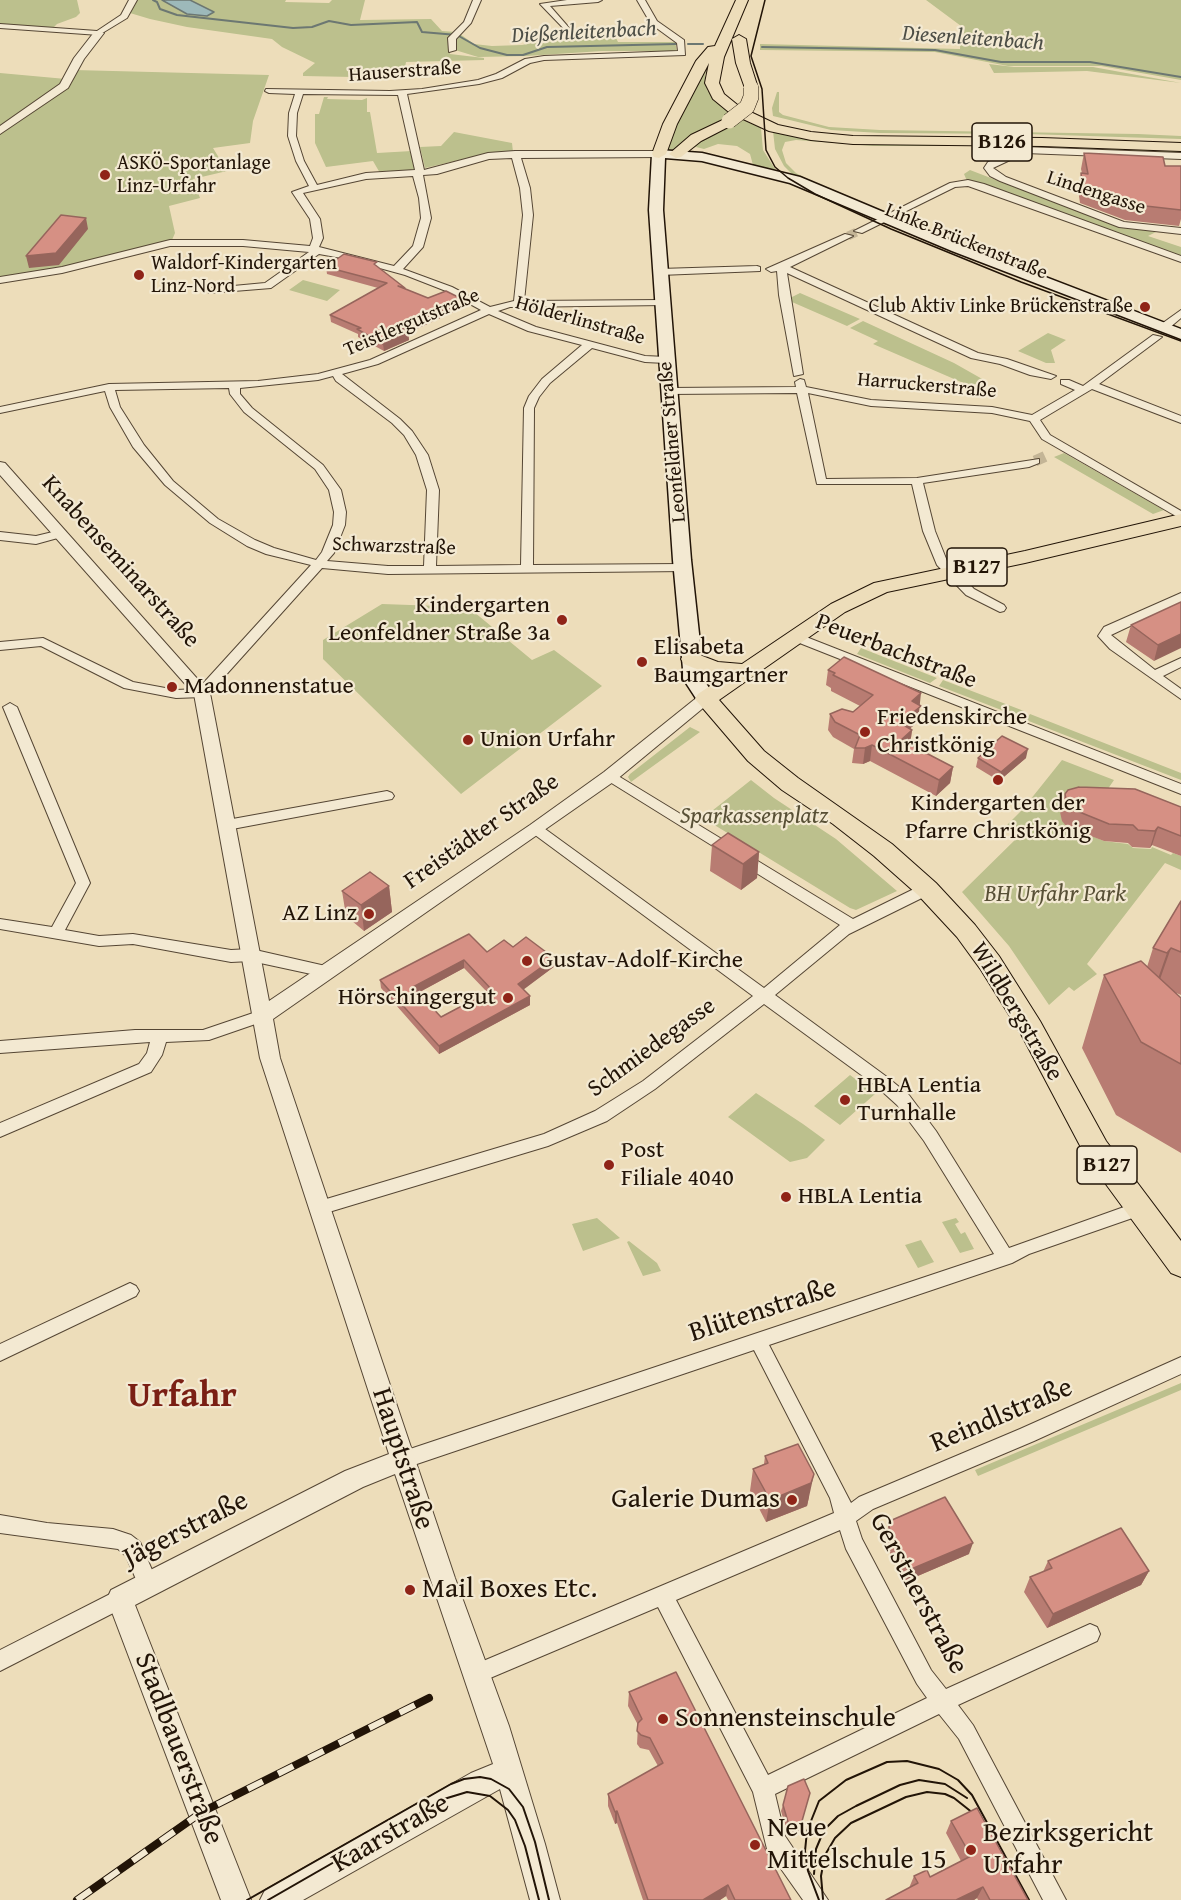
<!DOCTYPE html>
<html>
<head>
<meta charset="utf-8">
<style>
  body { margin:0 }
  canvas { display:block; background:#edddba }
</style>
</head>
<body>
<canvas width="1181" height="1900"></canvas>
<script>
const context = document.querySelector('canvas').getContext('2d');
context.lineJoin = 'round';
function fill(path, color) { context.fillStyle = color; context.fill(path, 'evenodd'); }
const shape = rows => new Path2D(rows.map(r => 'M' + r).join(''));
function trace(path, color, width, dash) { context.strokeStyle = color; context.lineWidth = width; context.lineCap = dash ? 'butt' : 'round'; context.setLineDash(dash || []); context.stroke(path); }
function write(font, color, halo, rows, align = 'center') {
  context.font = font + ' "Gentium Book Plus",serif'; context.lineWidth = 4.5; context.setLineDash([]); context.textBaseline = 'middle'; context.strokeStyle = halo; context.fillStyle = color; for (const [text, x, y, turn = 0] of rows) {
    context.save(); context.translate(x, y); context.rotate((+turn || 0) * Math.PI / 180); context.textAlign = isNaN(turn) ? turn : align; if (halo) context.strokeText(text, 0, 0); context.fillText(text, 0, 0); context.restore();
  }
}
const green = shape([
  [0,0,77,0,80,13,76,17,57,24,53,28,0,24],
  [136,0,286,0,285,2,329,3,332,0,365,0,360,20,431,19,442,31,456,32,449,40,450,54,484,58,484,60,406,62,403,78,303,76,303,73,315,63,282,47,272,39,187,27,150,19,130,13],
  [926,0,1181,0,1181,80,1101,66,1008,66,935,52,760,50,760,44,960,49,961,26],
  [460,34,474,44,492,46,522,45,575,35,605,34,616,38,618,42,675,42,677,51,602,51,526,56,478,57,455,50,455,38],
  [711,58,705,75,707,90,721,106,733,114,672,151,667,150,677,123],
  [989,64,1014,67,1093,67,1181,83,1087,71,994,73],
  [74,70,269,75,253,121,250,143,213,148,227,171,193,179,200,198,169,206,175,233,172,240,67,267,0,278,0,73,66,79],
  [777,92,779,92,779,112,783,115,829,127,880,130,1138,134,1181,136,1181,139,1027,134,880,133,831,130,773,116,772,108],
  [324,97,328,97,327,99,362,100,367,98,367,112,370,112,377,153,412,151,416,171,380,173,373,161,326,167,315,143,315,114,319,114],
  [743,120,761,128,763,150,777,172,753,165,750,154,737,146,718,144,704,149,696,147,690,148,708,136],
  [773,131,797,137,1181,150,1181,153,1025,148,1000,156,999,146,873,146,796,140,785,142,782,150,786,163,796,173,809,180,793,175,784,166,775,149],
  [454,132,512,143,513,152,485,154,425,168,420,147,441,146],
  [970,170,1115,226,1156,232,1148,236,1181,247,1181,257,980,183,967,181,964,174],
  [303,280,340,290,327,301,289,290],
  [800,293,860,319,847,326,792,302,790,298],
  [863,321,954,363,984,380,974,385,961,382,873,344,878,341,850,328],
  [1048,333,1066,340,1051,350,1055,363,1046,363,1018,351],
  [1064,453,1164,510,1153,514,1054,457],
  [382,604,468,607,532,660,554,650,602,686,461,794,323,659,323,640],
  [861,648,937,678,930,683,857,654],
  [943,680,1024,711,1021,716,1017,716,939,686],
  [1030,714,1181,773,1181,780,1026,720],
  [690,727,700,732,631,782,628,777,630,774],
  [1062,760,1114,780,1097,805,1067,826,1104,841,1128,844,1133,848,1151,849,1152,847,1171,855,1173,853,1181,856,1181,870,1165,863,1087,964,1097,974,1074,991,1069,987,1049,1005,1009,946,962,892,1021,834,1005,827,1022,810],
  [751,780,774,798,836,839,897,891,856,910,850,908,703,818],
  [850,1075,875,1094,840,1125,814,1106],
  [756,1093,803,1124,825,1140,807,1158,790,1162,728,1117],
  [597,1218,620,1238,583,1251,572,1224],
  [956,1218,959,1222,955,1224,961,1234,965,1232,974,1249,960,1253,942,1222],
  [921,1240,934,1262,918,1268,905,1245],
  [629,1241,657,1263,661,1271,643,1276,627,1242],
  [1181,1383,1181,1390,978,1476,975,1470]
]);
const water = shape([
  [190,0,214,12,207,16,187,14,162,0,190,0]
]);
const stream = shape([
  [153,0,157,2,160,9,177,15,293,28,312,27,329,21,351,25,417,22,422,32,457,35,480,48,507,55,523,55,547,47,676,44],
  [688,44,703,44],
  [762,47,935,50,1001,62,1090,62,1181,77]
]);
const minorTunnelFar1 = shape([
  [848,236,859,231]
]);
const minorTunnel = shape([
  [1035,461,1048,455]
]);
const minor = shape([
  [129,0,137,0,127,18,99,35,0,28,0,24,97,31,121,15,129,0],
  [473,0,481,0,471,23,456,39,456,50,449,52,448,38,464,22,473,0],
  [567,0,602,0,598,2,550,6,571,30,567,32,540,4,567,0],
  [637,0,645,0,657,21,684,40,685,55,544,60,530,63,502,78,479,84,407,94,424,170,488,153,515,151,659,151,663,154,659,157,521,158,530,188,533,215,524,301,662,300,667,303,666,305,510,307,498,311,536,327,645,356,666,357,671,360,666,363,645,362,592,348,550,383,539,397,534,408,533,565,683,564,687,565,687,571,388,574,322,568,207,696,202,697,176,698,124,688,41,646,0,650,0,642,43,638,133,682,176,690,198,689,311,565,266,554,247,546,210,523,165,485,133,447,110,407,105,391,0,413,0,407,109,384,258,381,318,374,370,360,481,310,446,291,405,275,347,259,319,254,271,288,209,293,207,291,212,288,265,283,309,252,243,246,170,246,62,273,0,283,0,277,62,267,170,240,243,240,310,246,313,238,310,219,292,192,309,186,296,161,288,136,289,113,295,94,269,93,265,91,266,89,390,91,422,89,478,80,496,74,525,59,544,56,678,51,677,43,651,24,637,0],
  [303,94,398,95,415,170,366,173,317,185,304,161,296,136,297,113,303,94],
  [512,158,520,188,523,215,514,301,490,307,452,287,403,269,423,247,431,218,423,175,437,174,489,159,512,158],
  [413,176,419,198,421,218,413,246,394,266,319,247,323,238,320,219,303,193,366,179,413,176],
  [489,314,528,331,582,345,542,379,529,396,524,408,521,565,436,566,439,490,428,455,412,431,400,419,342,374,378,364,489,314],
  [333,376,336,381,392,423,404,435,416,455,427,490,424,566,388,566,327,561,334,553,345,525,346,512,341,490,323,465,252,408,240,394,240,388,318,380,333,376],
  [229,388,230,394,244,412,315,469,329,490,334,512,333,525,322,552,316,560,274,548,255,540,218,519,173,481,144,445,120,407,115,390,229,388],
  [1024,147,1181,153,1181,159,1025,153,993,168,1006,177,1124,222,1181,228,1181,234,1119,227,1000,181,990,176,984,168,988,162,1024,147],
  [968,180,984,184,1181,256,1181,262,968,186,955,187,862,233,854,231,950,183,968,180],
  [845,234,853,236,790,267,978,353,1007,359,1056,376,1051,379,1030,375,1000,364,971,358,787,273,803,374,794,376,779,295,777,271,771,272,766,269,845,234],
  [757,266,760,267,760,271,660,275,655,272,660,269,757,266],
  [1181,310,1181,318,1168,329,1160,329,1160,325,1181,310],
  [1153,335,1162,337,1099,384,1181,416,1181,423,1092,389,1040,420,1050,435,1181,511,1181,519,1042,439,1030,421,992,413,871,406,808,393,826,479,917,478,1039,459,1039,463,1029,467,923,483,935,531,947,561,974,589,1004,605,1006,608,1004,611,1000,612,966,595,937,565,923,531,912,484,817,484,797,393,668,394,663,391,668,388,796,387,795,382,800,379,804,380,806,387,871,400,992,407,1032,415,1075,390,1061,384,1061,380,1069,380,1083,386,1153,335],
  [61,530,65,532,65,536,36,544,0,540,0,532,36,536,61,530],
  [1181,593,1181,602,1111,635,1155,670,1181,658,1181,667,1163,676,1181,689,1181,699,1110,649,1098,636,1104,627,1181,593],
  [796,633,1181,784,1181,794,792,640,790,637,796,633],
  [10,703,17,707,90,883,65,930,99,936,133,934,231,950,251,949,330,967,333,971,330,975,325,977,251,961,231,962,133,944,99,946,0,929,0,919,52,927,76,883,3,707,10,703],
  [610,771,853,919,922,885,932,885,934,889,932,893,849,934,775,995,887,1077,909,1095,936,1131,1009,1248,1138,1202,1144,1204,1147,1209,1144,1214,1029,1254,1012,1263,769,1345,851,1503,859,1497,1020,1429,1181,1357,1181,1374,1034,1441,873,1509,856,1521,862,1539,931,1670,946,1689,1090,1624,1097,1627,1100,1634,1097,1641,958,1705,973,1725,1066,1900,1043,1900,959,1739,939,1714,775,1794,785,1836,828,1900,803,1900,767,1849,753,1792,658,1607,476,1684,469,1681,466,1674,469,1667,834,1513,830,1498,754,1350,402,1469,395,1466,393,1460,395,1454,994,1254,924,1141,897,1105,875,1085,764,1004,655,1089,607,1121,548,1146,319,1215,313,1213,310,1208,313,1203,544,1134,595,1111,643,1081,753,996,531,832,529,829,531,826,541,826,764,988,840,925,605,779,603,776,610,771],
  [840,1530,846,1549,917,1684,927,1698,768,1775,676,1600,840,1530],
  [387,791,392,793,394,796,392,799,227,830,220,825,227,820,387,791],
  [262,1010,267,1012,270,1016,267,1020,209,1040,166,1042,162,1055,151,1072,0,1137,0,1123,139,1064,147,1053,150,1042,0,1053,0,1041,135,1030,203,1030,262,1010],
  [130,1283,136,1286,139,1291,136,1296,0,1361,0,1344,130,1283],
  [0,1515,47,1523,113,1529,131,1535,140,1542,158,1584,155,1591,148,1594,141,1591,126,1556,118,1549,0,1533,0,1515],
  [120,1589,127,1592,130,1599,127,1606,0,1671,0,1650,120,1589]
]);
const tertiary = shape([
  [95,31,104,33,84,59,68,88,0,134,0,126,60,84,74,58,95,31],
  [0,462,5,463,210,693,269,1001,530,825,604,772,700,695,706,694,712,695,714,699,616,780,273,1019,280,1058,455,1578,509,1726,545,1844,560,1900,530,1900,500,1789,303,1900,260,1900,265,1890,471,1773,493,1764,395,1474,363,1487,135,1605,251,1900,221,1900,107,1599,111,1590,345,1471,389,1454,260,1058,194,694,0,475,0,462]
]);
const secondary = shape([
  [659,150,702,153,800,177,962,245,1181,329,1181,339,1176,337,952,251,790,183,702,161,665,158,663,210,691,560,704,680,716,699,713,703,706,705,699,703,684,680,673,560,649,210,652,154,659,150]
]);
const primary = shape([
  [736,0,748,0,724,57,719,83,724,94,740,107,778,125,811,132,853,136,1042,138,1181,143,1181,151,1042,146,853,144,811,140,769,131,730,113,713,99,705,83,709,63,677,124,666,154,659,158,654,157,652,154,663,124,696,61,708,47,715,46,736,0],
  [739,35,746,39,750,63,758,88,756,91,746,91,736,63,732,39,739,35],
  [729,117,734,118,736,121,734,124,701,141,681,157,676,158,669,154,691,135,729,117],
  [1181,514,1181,526,1025,563,887,592,845,612,719,700,764,751,798,778,892,844,936,883,975,925,999,956,1040,1021,1106,1141,1181,1241,1181,1277,1171,1273,1086,1157,1021,1034,981,970,957,937,918,895,874,856,833,824,782,790,748,761,695,699,698,694,725,676,706,673,684,664,681,659,684,654,692,652,718,662,742,664,831,604,874,583,1025,551,1181,514]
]);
const tramFar1 = shape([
  [765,0,751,56,762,89,766,150,775,167,788,178,815,194,891,229,1021,282,1181,341]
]);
const tram = shape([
  [814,1874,816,1849,824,1830,838,1816,856,1806,900,1785,919,1780,945,1784,967,1798],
  [823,1899,821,1876,825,1855,835,1838,851,1823,906,1797,927,1792,945,1794,954,1798,983,1821],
  [247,1900,451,1784,464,1779,480,1777,491,1779,509,1789,523,1807,535,1842,549,1900],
  [268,1900,444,1799,467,1792,490,1796,508,1810,515,1820,525,1846,539,1900],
  [819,1900,808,1871,805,1851,807,1831,819,1801,846,1780,887,1762,907,1761,939,1769,958,1780,972,1795,1029,1900]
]);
const rail = shape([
  [77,1900,202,1812,429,1698]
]);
const primaryBridge = shape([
  [729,121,747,107,751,97,751,88]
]);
const wall = shape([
  [1084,153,1165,166,1181,166,1181,219,1179,226,1125,220,1080,203,1078,189,1081,173,1082,173,1081,169],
  [326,267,377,267,405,288,405,289,428,298,464,307,408,333,409,340,384,351,358,337,358,334,331,322,330,315,378,288,327,274],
  [1181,602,1154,661,1126,642,1131,625],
  [828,670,919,705,918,722,910,728,912,730,910,745,953,767,950,783,936,796,870,761,863,764,852,763,854,749,833,737,828,730,830,714,853,712,860,706,831,691,831,688,826,685],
  [978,758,1026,758,999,781,976,767],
  [1065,794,1181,807,1181,856,1152,845,1150,848,1132,847,1128,843,1104,841,1067,827,1062,821,1060,812],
  [712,845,759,852,757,878,741,890,710,871],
  [389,886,392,912,364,931,346,916,342,891],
  [1181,901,1181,995,1174,992,1181,998,1181,1153,1116,1115,1082,1048,1104,975,1147,967,1153,948],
  [513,947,554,958,555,966,523,989,530,1005,439,1054,381,988,380,980],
  [464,968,487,992,441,1017,418,993],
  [765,1456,809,1497,807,1506,766,1522,750,1491,753,1469,764,1464],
  [889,1524,969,1554,906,1581,886,1546,886,1535],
  [1048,1561,1149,1571,1141,1585,1047,1628,1024,1592,1030,1577,1043,1572],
  [629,1692,791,1900,728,1900,726,1896,720,1900,643,1900,617,1823,615,1824,608,1806,608,1794,658,1766,649,1750,640,1748,637,1744,638,1725,628,1706],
  [783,1805,798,1834,789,1838,781,1811],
  [951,1821,1028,1900,978,1900,977,1898,974,1900,886,1900,909,1888,914,1876,930,1877,961,1861,946,1833]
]);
const shadedWall = shape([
  [86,218,88,229,59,265,29,268,26,256],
  [464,300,464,307,408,333,409,340,384,351,383,344,401,328],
  [1181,634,1181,648,1154,661,1158,645],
  [921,693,918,722,897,739,900,723,912,701],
  [912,730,910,745,901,740],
  [872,745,870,761,863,764,865,748],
  [1028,749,1026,758,999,781,1001,772],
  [953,767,950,783,936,796,939,780],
  [1158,827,1152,845,1150,848,1155,831],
  [759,852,757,878,741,890,743,864],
  [389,886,392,912,364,931,361,905],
  [1171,948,1158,985,1154,990,1167,953],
  [554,958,555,966,519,993,518,984],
  [464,960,464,968,414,995,413,987],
  [530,996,530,1005,439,1054,439,1046],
  [814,1474,809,1497,807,1506,766,1522,770,1500],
  [973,1543,969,1554,906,1581,909,1570],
  [1149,1571,1141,1585,1047,1628,1053,1614],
  [810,1793,798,1834,789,1838,791,1832],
  [617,1811,617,1823,615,1824,615,1812],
  [728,1885,726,1896,720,1900,703,1900],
  [983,1887,977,1898,974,1900,956,1900]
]);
const building = shape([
  [1084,153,1163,157,1165,166,1181,166,1181,210,1128,204,1083,188,1081,173,1088,174,1084,153],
  [61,215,86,218,56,253,26,256,61,215],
  [344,254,377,262,374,264,405,288,398,286,428,298,446,291,464,300,401,328,408,332,383,344,357,329,361,328,330,315,387,283,326,267,344,254],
  [1181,602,1181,634,1158,645,1131,625,1181,602],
  [844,657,921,693,912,701,921,706,900,723,912,730,901,740,953,767,939,780,872,745,865,748,855,748,860,735,835,722,830,714,842,709,853,712,873,695,833,675,835,673,828,670,844,657],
  [1002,736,1028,749,1001,772,978,758,1002,736],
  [1079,787,1135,789,1181,807,1181,836,1158,827,1155,831,1138,830,1133,825,1109,824,1072,809,1067,804,1065,794,1068,790,1079,787],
  [728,833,759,852,743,864,712,845,728,833],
  [370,872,389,886,361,905,342,891,370,872],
  [1181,901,1181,952,1171,948,1167,953,1153,948,1181,901],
  [469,934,487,952,504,940,513,947,526,937,554,958,518,984,530,996,439,1046,380,980,469,934],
  [464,960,492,990,441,1017,413,987,464,960],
  [1141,961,1181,998,1181,1064,1141,1042,1104,975,1141,961],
  [798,1444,814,1474,811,1483,770,1500,753,1469,768,1463,765,1456,798,1444],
  [945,1497,973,1543,909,1570,890,1535,889,1524,892,1520,945,1497],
  [1121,1528,1149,1571,1053,1614,1030,1577,1052,1568,1048,1561,1121,1528],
  [676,1672,791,1900,735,1900,728,1885,703,1900,648,1900,617,1811,615,1812,608,1794,663,1763,650,1738,641,1735,637,1731,638,1723,642,1719,629,1692,676,1672],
  [804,1779,810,1793,800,1828,791,1832,783,1805,788,1786,804,1779],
  [977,1808,1028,1900,990,1900,983,1887,956,1900,886,1900,918,1883,914,1876,927,1870,930,1877,971,1856,951,1821,977,1808]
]);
const markers = [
  [105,175,6,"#8f2418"],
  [139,275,6,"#8f2418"],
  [1145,307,6,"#8f2418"],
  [562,620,6,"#8f2418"],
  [642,662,6,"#8f2418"],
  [172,687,6,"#8f2418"],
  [865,732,6,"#8f2418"],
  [468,740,6,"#8f2418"],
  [998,780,6,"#8f2418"],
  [369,914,6,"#8f2418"],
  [527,961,6,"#8f2418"],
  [508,998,6,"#8f2418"],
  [845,1100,6,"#8f2418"],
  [609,1165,6,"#8f2418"],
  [786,1197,6,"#8f2418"],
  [792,1500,6,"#8f2418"],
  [410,1590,6,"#8f2418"],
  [663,1719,6,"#8f2418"],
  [755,1845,6,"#8f2418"],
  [971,1850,6,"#8f2418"]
];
const farStreetnames = [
  ["Hauserstraße",405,72,-4],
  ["Lindengasse",1096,193,18],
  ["Linke Brückenstraße",966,242,22],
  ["Hölderlinstraße",580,321,16],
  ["Teistlergutstraße",412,323,-23],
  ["Harruckerstraße",927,386,5],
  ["Leonfeldner Straße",673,442,-95],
  ["Schwarzstraße",394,547,2]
];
const farPoinames = [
  ["ASKÖ-Sportanlage",117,164],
  ["Linz-Urfahr",117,187],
  ["Waldorf-Kindergarten",151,264],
  ["Linz-Nord",151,287],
  ["Club Aktiv Linke Brückenstraße",1133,307,"right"]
];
const farWaternames = [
  ["Dießenleitenbach",584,33,-3],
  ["Diesenleitenbach",973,39,4]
];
const shields = [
  [1002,142,60],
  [977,567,60],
  [1107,1165,60]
];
const shieldNames = [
  ["B126",1002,142],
  ["B127",977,567],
  ["B127",1107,1165]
];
const streetNames = [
  ["Knabenseminarstraße",120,562,48],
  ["Peuerbachstraße",896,652,21],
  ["Freistädter Straße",482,832,-35],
  ["Wildbergstraße",1016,1012,59],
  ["Schmiedegasse",652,1048,-36]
];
const poiNames = [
  ["Kindergarten",550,606,"right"],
  ["Leonfeldner Straße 3a",550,634,"right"],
  ["Elisabeta",654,648],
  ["Baumgartner",654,676],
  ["Madonnenstatue",184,687],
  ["Friedenskirche",877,718],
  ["Christkönig",877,746],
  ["Union Urfahr",480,740],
  ["Kindergarten der",998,804,"center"],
  ["Pfarre Christkönig",998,832,"center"],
  ["AZ Linz",357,914,"right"],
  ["Gustav-Adolf-Kirche",539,961],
  ["Hörschingergut",496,998,"right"],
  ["HBLA Lentia",857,1086],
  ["Turnhalle",857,1114],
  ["Post",621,1151],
  ["Filiale 4040",621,1179],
  ["HBLA Lentia",798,1197]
];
const parkNames = [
  ["Sparkassenplatz",754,817],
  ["BH Urfahr Park",1055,895]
];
const nearStreetnames = [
  ["Blütenstraße",763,1311,-18],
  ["Reindlstraße",1002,1416,-23],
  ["Hauptstraße",402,1459,72],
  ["Jägerstraße",186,1530,-27],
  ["Gerstnerstraße",918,1594,62],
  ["Stadlbauerstraße",178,1749,69],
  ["Kaarstraße",391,1834,-30]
];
const nearPoinames = [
  ["Galerie Dumas",780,1500,"right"],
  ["Mail Boxes Etc.",422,1590],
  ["Sonnensteinschule",675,1719],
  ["Neue",767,1829],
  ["Mittelschule 15",767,1861],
  ["Bezirksgericht",983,1834],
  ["Urfahr",983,1866]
];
const nearDistrictnames = [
  ["Urfahr",182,1397]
];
fill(green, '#bcc08d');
fill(water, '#9db9ba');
trace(water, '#6c7772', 1.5);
trace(stream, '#6c7772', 2);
trace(minorTunnelFar1, '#c4b596', 9, [9, 4.5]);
trace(minorTunnel, '#c4b596', 11, [11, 6]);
trace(minor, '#554634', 2);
trace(tertiary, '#554634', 2);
trace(secondary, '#221407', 3);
trace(primary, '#221407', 2);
fill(minor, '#f3e9d2');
fill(tertiary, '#f3e9d2');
fill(secondary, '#f3e9d2');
fill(primary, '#edddba');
trace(tramFar1, '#221407', 1.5);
trace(tram, '#221407', 2);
trace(rail, '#221407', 8);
trace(rail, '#f3e9d2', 6, [17]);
trace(primaryBridge, '#221407', 16, []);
trace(primaryBridge, '#edddba', 15);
fill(wall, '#b87c72');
fill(shadedWall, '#96655c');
fill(building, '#d69084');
trace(building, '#96655c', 1.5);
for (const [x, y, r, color] of markers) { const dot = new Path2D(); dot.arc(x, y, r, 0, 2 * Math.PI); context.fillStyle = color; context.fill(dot); trace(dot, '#f3e9d2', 2); }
write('20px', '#221407', '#f3e9d2', farStreetnames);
write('20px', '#221407', '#f3e9d2', farPoinames, 'left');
write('italic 22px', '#4d4e46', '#f3e9d2', farWaternames);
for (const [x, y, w] of shields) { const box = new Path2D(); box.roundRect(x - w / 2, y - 19, w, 38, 4.5); context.fillStyle = '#f3e9d2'; context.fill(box); trace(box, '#221407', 1.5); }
write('bold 22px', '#221407', null, shieldNames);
write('24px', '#221407', '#f3e9d2', streetNames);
write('24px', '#221407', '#f3e9d2', poiNames, 'left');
write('italic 24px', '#585036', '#f3e9d2', parkNames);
write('28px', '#221407', '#f3e9d2', nearStreetnames);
write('28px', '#221407', '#f3e9d2', nearPoinames, 'left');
write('bold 36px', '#7a1f14', '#f3e9d2', nearDistrictnames);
</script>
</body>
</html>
